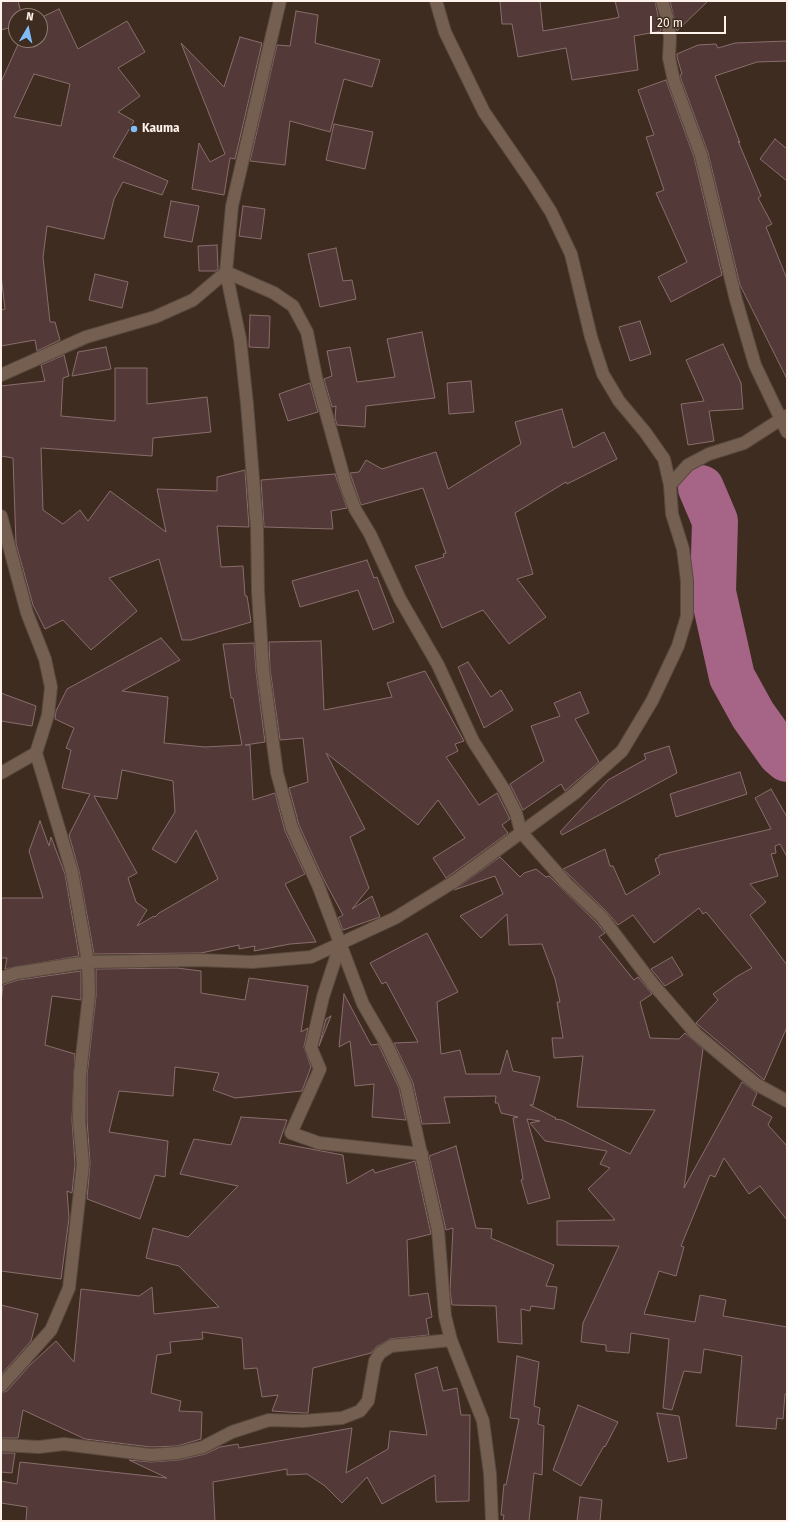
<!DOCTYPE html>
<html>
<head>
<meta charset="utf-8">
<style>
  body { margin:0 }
  #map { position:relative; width:788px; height:1522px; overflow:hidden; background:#3f2c20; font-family:"Fira Sans",sans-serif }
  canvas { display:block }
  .frame { position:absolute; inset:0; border:2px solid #fff2ea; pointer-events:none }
  .north { position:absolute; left:8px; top:8px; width:40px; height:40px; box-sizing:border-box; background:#3f2c20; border:1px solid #8c7b71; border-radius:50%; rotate:9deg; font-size:11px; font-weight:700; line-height:16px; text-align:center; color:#fff2ea }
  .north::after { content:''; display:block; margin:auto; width:14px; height:18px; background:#7fbdfa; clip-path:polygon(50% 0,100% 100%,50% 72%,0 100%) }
  .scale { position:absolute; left:650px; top:16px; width:76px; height:18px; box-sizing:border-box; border:2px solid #fff2ea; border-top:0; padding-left:5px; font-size:12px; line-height:14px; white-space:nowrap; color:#fff2ea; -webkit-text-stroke:3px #3f2c20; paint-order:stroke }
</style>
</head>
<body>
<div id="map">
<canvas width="788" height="1522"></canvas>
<div class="frame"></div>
<div class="north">N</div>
<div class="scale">20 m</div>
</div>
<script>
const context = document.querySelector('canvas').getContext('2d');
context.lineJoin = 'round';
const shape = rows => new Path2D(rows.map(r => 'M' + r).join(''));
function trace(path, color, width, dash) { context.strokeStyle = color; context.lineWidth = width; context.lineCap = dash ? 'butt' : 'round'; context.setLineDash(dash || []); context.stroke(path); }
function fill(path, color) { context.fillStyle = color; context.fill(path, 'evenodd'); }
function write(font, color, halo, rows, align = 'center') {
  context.font = font + ' "Fira Sans",sans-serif'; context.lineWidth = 3.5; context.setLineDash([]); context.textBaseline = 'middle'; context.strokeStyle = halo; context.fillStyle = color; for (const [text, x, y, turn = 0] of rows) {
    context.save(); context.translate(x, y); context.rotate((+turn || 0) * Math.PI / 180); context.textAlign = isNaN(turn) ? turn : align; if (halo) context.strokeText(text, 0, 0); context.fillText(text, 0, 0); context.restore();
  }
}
const river = shape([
  [701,488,715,521,713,592,732,677,753,715,780,753,787,759]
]);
const building = shape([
  [1,1,18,1,22,16,16,16,16,26,1,30,1,1],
  [500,1,540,1,543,31,616,18,619,17,615,1,655,1,661,31,634,36,638,70,572,80,566,48,518,57,512,24,502,24,500,1],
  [670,1,708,1,677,31,670,1],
  [59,9,78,49,127,21,145,52,118,68,140,96,118,112,134,121,113,157,168,181,162,195,123,182,114,199,104,239,47,226,43,257,50,322,55,322,60,340,37,351,35,340,1,346,1,310,5,309,1,275,1,82,20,40,40,40,40,18,59,9],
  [34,74,70,84,61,126,14,117,34,74],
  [296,11,318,15,315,43,380,60,372,87,344,79,330,132,290,121,285,165,250,161,277,45,290,46,296,11],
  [240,37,262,43,235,159,230,158,224,195,192,189,199,143,210,162,225,154,181,43,224,87,240,37],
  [787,41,787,61,757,62,715,76,740,143,738,141,761,196,758,198,772,224,766,227,787,279,787,379,740,285,708,153,681,79,680,75,682,74,677,57,677,54,698,45,716,44,718,48,735,43,787,41],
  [666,80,694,157,722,275,671,302,658,277,687,262,656,193,664,190,646,137,654,135,638,90,666,80],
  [334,124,373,132,365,169,326,160,334,124],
  [775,139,787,149,787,181,760,159,775,139],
  [171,201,199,206,192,242,164,237,171,201],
  [243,206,265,209,261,239,239,236,243,206],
  [217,245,218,269,216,271,199,271,198,246,217,245],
  [336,248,343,281,352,280,356,299,320,307,308,254,336,248],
  [95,274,128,282,122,308,89,300,95,274],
  [250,315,270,316,269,348,249,347,250,315],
  [640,321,651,354,630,361,619,327,640,321],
  [422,332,435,398,366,406,365,427,337,425,335,418,336,406,332,407,324,379,332,376,327,351,350,347,357,382,395,377,387,339,422,332],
  [723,344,741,383,743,409,709,411,714,441,688,445,681,404,704,401,686,360,723,344],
  [106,347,111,369,72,376,78,352,106,347],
  [64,355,69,376,63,378,61,416,115,421,115,368,147,368,147,404,207,397,211,432,153,438,152,456,41,448,43,510,63,524,80,510,88,521,110,491,166,532,157,489,217,491,217,477,245,470,249,527,217,526,221,567,243,566,245,596,247,596,251,622,191,640,182,640,159,559,109,578,137,611,91,650,63,620,45,629,33,605,16,544,13,458,1,456,1,386,45,381,41,365,64,355],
  [471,381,474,412,449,414,447,383,471,381],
  [310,383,318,412,288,421,279,394,310,383],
  [562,409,573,448,604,432,617,459,567,484,566,482,515,513,533,574,517,579,546,617,509,644,483,610,442,628,415,566,444,557,443,554,446,553,423,488,361,505,350,473,359,472,366,460,382,469,436,452,448,489,521,444,515,422,562,409],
  [335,474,347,508,331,511,333,529,264,527,261,480,335,474],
  [367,560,374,578,377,577,394,622,373,630,358,590,300,607,292,581,367,560],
  [161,638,180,660,122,691,168,697,164,743,205,747,242,745,233,698,231,698,223,644,254,643,256,671,265,742,245,745,250,745,253,800,275,793,285,831,305,874,285,884,316,942,290,944,254,951,255,946,239,949,239,945,201,953,94,954,79,871,69,835,90,794,62,788,71,750,66,748,74,728,55,719,56,711,67,689,161,638],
  [122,770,173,781,175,812,152,849,176,863,196,830,218,879,159,913,155,917,154,916,137,926,147,910,136,902,128,878,137,873,94,796,117,799,122,770],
  [321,641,324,710,392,697,387,683,425,671,464,741,455,744,458,751,446,757,479,805,497,793,510,819,502,825,508,833,446,878,433,858,465,838,438,800,418,825,326,753,365,829,350,837,369,888,352,909,372,896,380,917,343,930,338,918,343,915,323,878,299,825,289,788,308,782,303,738,280,740,270,669,269,642,321,641],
  [468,662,491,697,501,690,513,710,484,728,458,667,468,662],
  [580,692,589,713,575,719,599,762,565,791,561,784,523,810,510,784,544,761,531,726,560,716,554,703,580,692],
  [1,693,36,706,32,726,1,721,1,693],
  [669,746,677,773,562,835,560,832,608,780,646,759,644,754,669,746],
  [740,772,747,794,676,817,670,794,740,772],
  [771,789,787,817,787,857,780,844,775,846,776,853,771,854,778,876,750,884,766,902,750,915,787,965,787,1027,764,1080,696,1023,718,1000,713,994,736,977,752,968,706,912,703,914,699,908,654,943,633,915,618,925,607,912,563,869,605,849,610,866,613,866,626,895,660,874,655,859,659,857,659,855,771,829,755,798,771,789],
  [40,821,49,846,51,837,65,874,79,956,5,969,7,958,1,958,1,898,43,898,29,851,40,821],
  [500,857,520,877,524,873,536,869,546,877,549,876,596,922,605,933,599,937,634,980,638,977,652,994,640,1002,650,1038,679,1039,685,1033,703,1049,684,1188,742,1082,757,1093,752,1105,772,1117,768,1125,787,1146,787,1220,760,1186,749,1194,724,1158,715,1177,710,1175,681,1246,684,1247,676,1276,659,1271,644,1314,695,1322,700,1295,726,1300,723,1316,787,1327,787,1394,785,1394,783,1419,777,1418,776,1429,736,1426,742,1356,704,1349,701,1373,684,1371,672,1410,663,1408,669,1339,631,1333,629,1353,606,1351,606,1345,581,1342,583,1323,619,1246,557,1245,557,1221,615,1220,588,1189,610,1168,600,1164,607,1151,545,1141,530,1123,540,1121,527,1119,550,1198,528,1204,521,1180,523,1179,513,1118,518,1117,501,1113,498,1103,495,1103,496,1096,444,1097,450,1123,422,1124,413,1083,394,1043,418,1042,386,982,382,984,370,963,427,933,458,992,437,1002,441,1054,460,1050,466,1074,500,1074,507,1050,513,1071,540,1077,533,1105,530,1105,556,1118,555,1119,562,1120,630,1154,655,1110,577,1107,583,1056,554,1058,552,1038,563,1038,557,1002,560,1002,555,979,542,944,509,945,507,914,481,938,460,916,503,894,495,876,454,890,500,857],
  [672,957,683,975,665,986,651,969,672,957],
  [177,968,201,971,201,993,245,1000,249,978,308,986,301,1032,308,1028,304,1047,311,1067,302,1091,235,1098,213,1090,219,1073,175,1067,173,1096,119,1091,109,1132,168,1141,165,1177,155,1175,140,1219,87,1199,90,1163,87,1120,87,1075,96,996,96,969,177,968],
  [81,971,81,1000,52,996,45,1045,75,1054,72,1120,75,1164,72,1193,67,1191,69,1218,61,1279,1,1271,1,1002,3,985,18,980,81,971],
  [344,994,371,1045,378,1044,381,1050,399,1088,406,1120,372,1117,374,1084,355,1086,350,1041,339,1047,344,994],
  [331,1016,319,1046,326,1019,331,1016],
  [241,1117,287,1120,279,1143,343,1155,347,1184,373,1169,375,1173,415,1161,431,1234,407,1240,409,1296,428,1293,432,1317,426,1319,429,1335,390,1339,376,1347,371,1353,313,1368,308,1413,303,1413,272,1411,278,1395,262,1397,257,1368,244,1369,242,1338,202,1332,203,1339,170,1342,171,1353,157,1355,151,1393,181,1401,179,1411,202,1412,201,1439,177,1446,151,1447,85,1439,23,1410,18,1438,1,1438,1,1393,7,1391,30,1365,56,1341,74,1362,81,1289,139,1296,152,1287,154,1314,219,1307,179,1266,146,1258,153,1228,188,1237,238,1186,180,1174,194,1139,231,1145,241,1117],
  [456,1146,476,1228,492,1229,491,1238,554,1265,546,1286,557,1287,554,1309,531,1306,530,1311,521,1309,522,1344,498,1342,496,1306,452,1305,450,1291,453,1228,446,1230,429,1156,456,1146],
  [1,1305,38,1314,31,1341,1,1375,1,1305],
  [517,1356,539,1362,534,1406,540,1408,538,1424,544,1426,542,1475,534,1473,529,1521,503,1521,504,1515,501,1515,504,1484,506,1485,519,1419,510,1418,517,1356],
  [437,1367,443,1391,457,1388,461,1415,470,1415,469,1501,436,1502,435,1475,382,1504,367,1477,342,1503,325,1486,307,1474,287,1475,287,1469,213,1482,215,1521,26,1521,27,1507,1,1503,1,1481,17,1484,20,1462,167,1478,129,1460,151,1462,179,1460,205,1454,220,1447,238,1444,239,1448,352,1428,346,1473,388,1449,390,1431,427,1435,415,1374,437,1367],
  [578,1405,618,1422,605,1447,604,1446,581,1486,553,1470,578,1405],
  [657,1413,679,1416,687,1458,668,1462,657,1413],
  [1,1453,15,1453,12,1473,1,1472,1,1453],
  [580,1497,602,1500,600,1521,577,1521,580,1497]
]);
const minor = shape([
  [280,1,232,206,226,272,240,339,247,404,257,528,258,592,263,670,271,729,277,773,292,828,318,885,363,1004,388,1047,406,1086,438,1230,445,1316,451,1340,483,1421,490,1474,492,1521],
  [662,1,667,17,670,37,669,58,674,81,701,155,736,300,755,365,787,432],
  [1,375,86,337,155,317,193,300,226,272,274,293,293,306,307,332,316,377,346,485,355,509,370,534,400,599,438,665,473,741,505,791,516,813,521,832,566,883,602,917,652,983,696,1034,756,1084,787,1101],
  [670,485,688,465,709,454,744,443,786,416],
  [1,516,27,613,45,659,51,687,48,715,36,753,72,872,88,962,89,995,80,1074,79,1120,83,1164,69,1288,51,1330,1,1386],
  [1,773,36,753],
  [341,942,323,997,311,1048,320,1069,291,1133,319,1143,422,1154],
  [1,978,16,973,88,962,199,960,252,962,311,957,395,918,455,881,575,793,622,751,652,701,678,646,687,616,687,581,683,549,672,514,670,485,664,459,645,432,619,401,603,374,591,337,571,254,551,212,532,182,484,112,445,32,436,1],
  [1,1445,39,1447,64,1444,151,1455,178,1453,203,1447,232,1432,269,1420,303,1421,342,1418,360,1411,368,1401,375,1361,380,1353,391,1346,451,1340]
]);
const markers = [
  [134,129,4,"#7fbdfa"]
];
const poiNames = [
  ["Kauma",142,129]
];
trace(river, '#a66586', 46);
fill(building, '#533a39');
trace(building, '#896d6c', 1);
trace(minor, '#59493e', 14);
trace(minor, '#745f51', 12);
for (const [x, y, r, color] of markers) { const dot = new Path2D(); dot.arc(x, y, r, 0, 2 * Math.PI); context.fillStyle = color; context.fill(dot); trace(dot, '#3f2c20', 1.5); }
write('bold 12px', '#fff2ea', '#3f2c20', poiNames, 'left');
</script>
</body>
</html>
